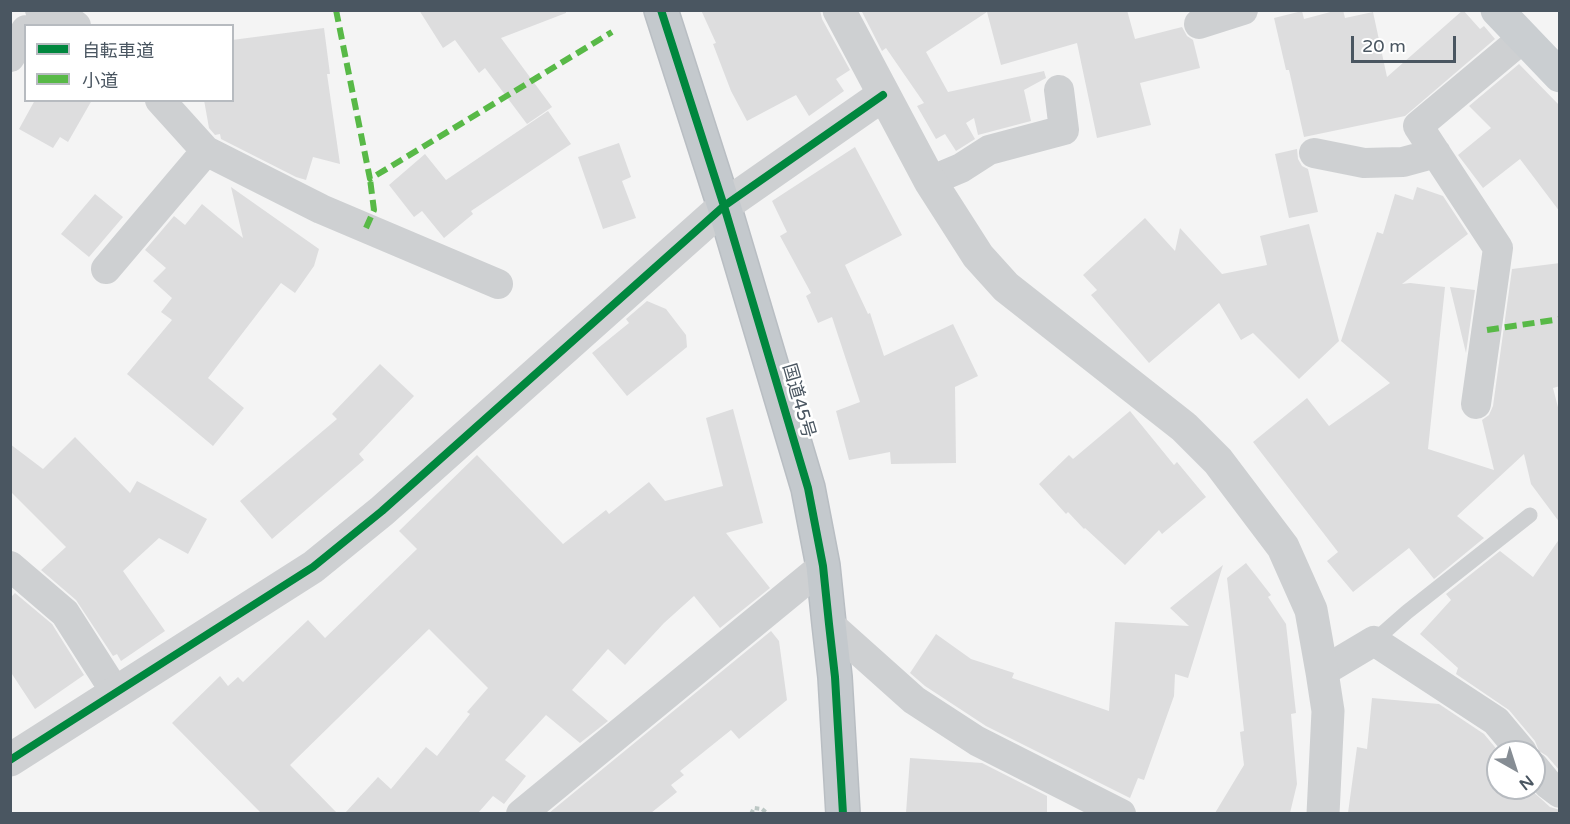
<!DOCTYPE html>
<html>
<head>
<meta charset="utf-8">
<style>
  body { margin:0 }
  #map { position:relative; width:1570px; height:824px; overflow:hidden; background:#f4f4f4; font-family:"Varela Round","Noto Sans JP",sans-serif }
  canvas { display:block }
  .frame { position:absolute; inset:0; border:12px solid #4a5661; pointer-events:none }
  .legend { position:absolute; left:24px; top:24px; width:210px; height:78px; box-sizing:border-box; background:#fff; border:2px solid #b7bbc0; margin:0; padding:8px 10px; list-style:none; font-size:18px; color:#4a5661 }
  .legend li { display:flex; align-items:center; gap:12px; height:30px }
  .legend b { width:30px; border:2px solid #b7bbc0 }
  .north { position:absolute; left:1486px; top:740px; width:60px; height:60px; box-sizing:border-box; background:#fff; border:2px solid #b7bbc0; border-radius:50%; rotate:141deg; font-size:16px; font-weight:700; line-height:24px; text-align:center; color:#4a5661 }
  .north::after { content:''; display:block; margin:auto; width:21px; height:27px; background:#868d94; clip-path:polygon(50% 0,100% 100%,50% 72%,0 100%) }
  .scale { position:absolute; left:1351px; top:36px; width:105px; height:27px; box-sizing:border-box; border:3px solid #4a5661; border-top:0; padding-left:8px; font-size:18px; line-height:21px; white-space:nowrap; color:#4a5661; -webkit-text-stroke:4px #fff; paint-order:stroke }
</style>
</head>
<body>
<div id="map">
<canvas width="1570" height="824"></canvas>
<div class="frame"></div>
<ul class="legend">
<li><b style="height:8px;background:#00873e"></b>自転車道</li>
<li><b style="height:8px;background:#58b947"></b>小道</li>
</ul>
<div class="north">N</div>
<div class="scale">20 m</div>
</div>
<script>
const context = document.querySelector('canvas').getContext('2d');
context.lineJoin = 'round';
function fill(path, color) { context.fillStyle = color; context.fill(path, 'evenodd'); }
const shape = rows => new Path2D(rows.map(r => 'M' + r).join(''));
function trace(path, color, width, dash) { context.strokeStyle = color; context.lineWidth = width; context.lineCap = dash ? 'butt' : 'round'; context.setLineDash(dash || []); context.stroke(path); }
function write(font, color, halo, rows, align = 'center') {
  context.font = font + ' "Varela Round","Noto Sans JP",sans-serif'; context.lineWidth = 5; context.setLineDash([]); context.textBaseline = 'middle'; context.strokeStyle = halo; context.fillStyle = color; for (const [text, x, y, turn = 0] of rows) {
    context.save(); context.translate(x, y); context.rotate((+turn || 0) * Math.PI / 180); context.textAlign = isNaN(turn) ? turn : align; if (halo) context.strokeText(text, 0, 0); context.fillText(text, 0, 0); context.restore();
  }
}
const building = shape([
  [419,10,566,10,566,13,501,38,552,107,527,124,485,68,479,73,455,40,443,48],
  [701,10,820,10,822,19,850,70,836,79,844,91,809,116,796,95,747,121,731,91,713,44,716,43],
  [861,10,1127,10,1135,39,1182,27,1187,36,1193,40,1200,68,1140,83,1151,125,1097,138,1077,43,1001,65,987,12,926,52,948,92,1044,71,1046,78,1024,90,1031,121,978,135,974,118,966,123,975,139,956,151,945,134,936,139,917,106,924,103,886,48,882,51],
  [1338,10,1343,10,1345,18,1373,12,1387,77,1463,10,1480,29,1484,26,1495,39,1405,116,1304,137,1289,70,1286,70,1274,18,1302,11,1304,19],
  [324,28,330,74,327,74,340,164,313,157,306,180,296,177,221,139,220,134,215,135,209,128,204,100,232,100,232,40],
  [1519,64,1560,106,1560,212,1520,159,1483,188,1458,155,1491,128,1469,106],
  [35,100,92,100,68,142,60,137,53,148,19,129],
  [548,111,571,144,471,211,473,214,444,238,422,211,414,217,389,185,425,154,446,180],
  [619,143,631,177,622,181,636,218,603,229,578,157],
  [855,147,902,235,845,265,868,314,870,313,884,356,953,324,978,376,955,387,956,463,891,464,890,452,849,460,836,411,860,402,832,317,818,323,806,296,811,293,780,236,787,232,772,201],
  [1297,149,1298,159,1302,166,1308,169,1318,212,1289,218,1275,154],
  [231,187,319,249,314,266,295,293,281,283,208,378,244,408,213,446,127,374,172,320,161,312,172,298,153,281,166,268,145,250,174,216,185,225,202,204,243,238],
  [1417,187,1443,196,1468,234,1402,284,1410,283,1445,287,1428,449,1494,470,1482,420,1489,415,1493,406,1512,269,1560,263,1560,386,1553,388,1560,415,1560,523,1531,484,1524,454,1457,516,1484,538,1434,579,1409,548,1353,592,1327,561,1338,552,1253,442,1307,398,1329,426,1390,383,1341,341,1377,232,1383,234,1395,194,1413,200],
  [95,194,123,217,89,257,61,234],
  [1145,218,1175,251,1180,228,1222,274,1267,265,1260,236,1309,224,1339,341,1299,379,1253,333,1241,340,1219,303,1149,363,1091,295,1097,290,1083,275],
  [1450,287,1475,290,1466,353],
  [647,301,666,309,686,335,687,347,627,396,592,353,629,323,626,319],
  [380,364,414,396,359,454,364,460,272,539,240,501,337,419,332,414],
  [733,409,763,523,726,533,770,588,720,628,694,596,664,623,625,665,608,649,572,690,608,721,580,743,546,715,505,760,526,776,504,804,493,796,478,813,345,813,378,777,391,789,426,747,437,756,470,714,467,712,488,688,429,629,290,765,337,813,261,813,172,723,220,676,228,686,238,677,243,682,308,620,325,638,417,549,399,531,477,455,563,544,606,510,609,514,649,482,665,501,723,486,706,418],
  [1130,411,1174,465,1177,462,1206,497,1162,534,1159,530,1125,565,1085,528,1084,529,1068,512,1066,514,1039,484,1069,455,1073,459],
  [75,437,130,493,137,481,207,519,188,554,159,538,123,571,165,631,121,661,117,654,113,656,76,600,41,570,66,547,10,491,10,444,43,469],
  [1560,538,1560,771,1547,756,1539,751,1535,741,1509,710,1456,674,1458,668,1420,634,1451,600,1446,594,1500,551,1533,577],
  [1246,563,1271,595,1268,597,1286,624,1296,713,1291,714,1297,784,1290,813,1215,813,1244,765,1240,732,1244,731,1227,578],
  [1223,565,1188,678,1175,674,1174,696,1144,780,1138,778,1130,798,986,726,925,686,910,673,936,634,971,659,1014,673,1012,678,1109,711,1115,622,1189,626,1170,608],
  [15,593,52,624,84,675,35,709,10,671,10,598],
  [771,631,779,641,787,700,739,739,731,730,680,771,684,775,671,785,677,792,651,813,549,813],
  [1372,698,1439,704,1484,734,1499,752,1498,788,1529,788,1550,807,1560,810,1560,813,1348,813,1357,747,1367,749],
  [910,758,982,763,1047,796,1047,813,906,813]
]);
const path = shape([
  [751,814,754,808,762,809,768,814]
]);
const service = shape([
  [1374,641,1407,612,1530,515]
]);
const minor = shape([
  [40,10,65,18,76,26],
  [1199,24,1243,10],
  [10,57,26,30],
  [160,100,206,151,321,209,498,284],
  [1314,153,1364,163,1403,162,1436,153],
  [930,181,961,168,989,150,1064,130,1059,90],
  [106,269,206,151],
  [1476,404,1498,248,1418,126,1523,38],
  [10,566,65,613,116,693],
  [829,624,914,700,977,741,1121,814],
  [1322,672,1374,641,1496,721,1522,752],
  [1534,767,1548,784,1560,793],
  [521,814,823,566]
]);
const tertiary = shape([
  [839,10,930,181,978,256,1006,287,1184,427,1218,461,1283,547,1311,610,1322,672,1328,711,1323,814],
  [10,760,313,567,382,511,724,206,883,95]
]);
const primary = shape([
  [1497,10,1560,76]
]);
const trunk = shape([
  [661,10,724,206,808,488,823,566,829,624,835,677,843,814]
]);
const quiet = shape([
  [336,10,370,179,612,32],
  [366,228,374,210,370,179],
  [1487,330,1560,319]
]);
const cycleway = shape([
  [661,10,724,206,808,488,823,566,829,624,835,677,843,814],
  [10,760,313,567,382,511,724,206,883,95]
]);
const streetNames = [
  ["国道45号",798,401,74]
];
fill(building, '#ddddde');
trace(trunk, '#b9bec3', 36);
trace(path, '#bcc7c4', 4, [4.5, 3]);
trace(service, '#ced0d2', 15);
trace(minor, '#ced0d2', 30);
trace(tertiary, '#ced0d2', 33);
trace(primary, '#caced1', 33);
trace(trunk, '#c4c9cd', 33);
trace(quiet, '#58b947', 6, [12, 6]);
trace(cycleway, '#00873e', 8);
write('18px', '#4a5661', '#fff', streetNames);
</script>
</body>
</html>
